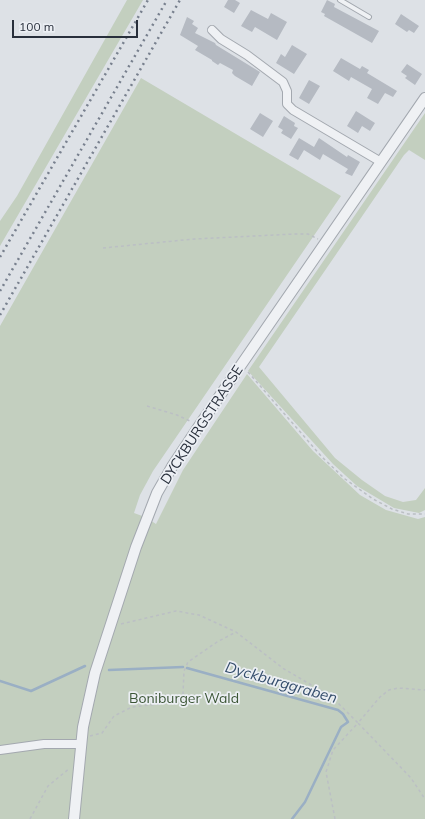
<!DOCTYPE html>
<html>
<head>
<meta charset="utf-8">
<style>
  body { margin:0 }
  #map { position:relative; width:425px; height:819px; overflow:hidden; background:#dde1e6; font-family:Mulish,sans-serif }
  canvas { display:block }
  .scale { position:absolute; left:12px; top:20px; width:126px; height:18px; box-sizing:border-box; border:2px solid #282f3b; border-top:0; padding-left:5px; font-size:12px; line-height:14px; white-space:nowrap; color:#282f3b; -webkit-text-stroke:3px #eceff4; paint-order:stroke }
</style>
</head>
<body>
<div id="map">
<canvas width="425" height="819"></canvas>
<div class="scale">100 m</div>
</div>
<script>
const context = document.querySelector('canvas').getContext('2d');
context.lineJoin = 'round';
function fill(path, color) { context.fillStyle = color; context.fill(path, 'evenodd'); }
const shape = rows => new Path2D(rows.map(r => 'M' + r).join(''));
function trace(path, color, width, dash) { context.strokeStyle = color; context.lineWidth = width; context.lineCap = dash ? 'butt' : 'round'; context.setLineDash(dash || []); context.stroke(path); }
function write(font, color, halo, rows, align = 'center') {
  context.font = font + ' Mulish,sans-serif'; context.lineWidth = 3.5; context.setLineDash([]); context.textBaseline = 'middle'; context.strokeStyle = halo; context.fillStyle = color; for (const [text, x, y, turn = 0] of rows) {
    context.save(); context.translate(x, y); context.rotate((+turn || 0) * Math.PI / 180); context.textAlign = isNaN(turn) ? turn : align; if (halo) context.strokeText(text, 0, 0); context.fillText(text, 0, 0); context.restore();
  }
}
const green = shape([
  [127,0,143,0,0,246,0,221,17,196],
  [141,78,341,196,153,471,140,495,134,513,145,517,156,524,183,470,247,374,313,451,360,495,386,510,418,519,425,517,425,819,0,819,0,326],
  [425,113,425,160,409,150,404,155,259,367,335,458,362,480,385,496,403,502,416,500,425,488,425,510,419,513,394,508,357,486,333,464,248,371]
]);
const stream = shape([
  [187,668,338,710,343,714,348,722,341,727,305,802,292,819],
  [109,670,183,667],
  [0,681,31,691,85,666]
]);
const building = shape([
  [228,0,235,0,240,3,234,13,224,7],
  [327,0,335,4,334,7,379,31,372,43,324,16,325,14,321,12],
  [251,10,268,19,271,13,287,22,277,40,255,27,252,32,241,26],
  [401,14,419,26,414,33,409,30,407,32,395,24],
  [187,17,194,21,192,24,198,28,195,33,215,43,216,45,260,72,252,86,235,76,232,73,233,70,220,63,218,65,212,61,212,60,195,50,198,46,180,35],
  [292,45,307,54,294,74,276,63,281,54,285,57],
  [341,58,360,69,362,66,369,70,367,73,397,91,393,97,385,93,378,104,367,98,372,89,351,77,349,81,333,71],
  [407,64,422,74,415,85,405,78,407,76,401,72],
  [309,80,320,86,309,104,299,98],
  [356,111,375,123,370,131,362,126,358,133,347,126],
  [260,113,273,121,263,137,250,129],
  [284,116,295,123,294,126,298,128,291,139,281,133,283,130,278,127],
  [299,138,314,147,319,138,347,157,348,155,360,162,352,176,345,173,348,169,323,154,320,160,304,150,298,160,289,155]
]);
const path = shape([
  [103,248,194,239,295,234,308,234,318,239],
  [248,372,322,457,345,479,373,499,392,509,408,514,425,514],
  [147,406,177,415,190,421],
  [121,624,176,611,199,615,236,632,284,669,332,697,358,723,380,697,389,690,398,688,425,690],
  [90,736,102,733,114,716,132,707,177,702,183,694,184,671,188,662,217,642,236,632],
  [30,819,48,786,70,768],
  [335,819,326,772,333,750,358,723,411,778,425,799]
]);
const service = shape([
  [340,0,369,17]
]);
const minor = shape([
  [212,30,221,39,247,55,283,82,287,91,287,104,293,110,381,162],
  [0,750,44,744,81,744]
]);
const tertiary = shape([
  [74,819,83,727,95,673,136,547,157,493,173,465,199,426,425,98]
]);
const rail = shape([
  [0,257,148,0],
  [0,291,167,0],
  [0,315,180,0]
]);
const streetNames = [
  ["DYCKBURGSTRASSE",202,425,-57]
];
const parkNames = [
  ["Boniburger Wald",184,699]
];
const waterNames = [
  ["Dyckburggraben",281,683,16]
];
fill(green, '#c3cfbf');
trace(stream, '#9aafc4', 2.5);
fill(building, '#b5bac2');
trace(service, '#a3a8af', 6);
trace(minor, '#a3a8af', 10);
trace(tertiary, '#a3a8af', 12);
trace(path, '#bbbfc4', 1.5, [3, 3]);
trace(service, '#eff1f4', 4);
trace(minor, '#eff1f4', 8);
trace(tertiary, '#eff1f4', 10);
trace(rail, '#78808e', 2.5, [2, 4]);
write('14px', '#282f3b', '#eceff4', streetNames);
write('14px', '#3c5636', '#eceff4', parkNames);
write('italic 15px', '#354e6c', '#eceff4', waterNames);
</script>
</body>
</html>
